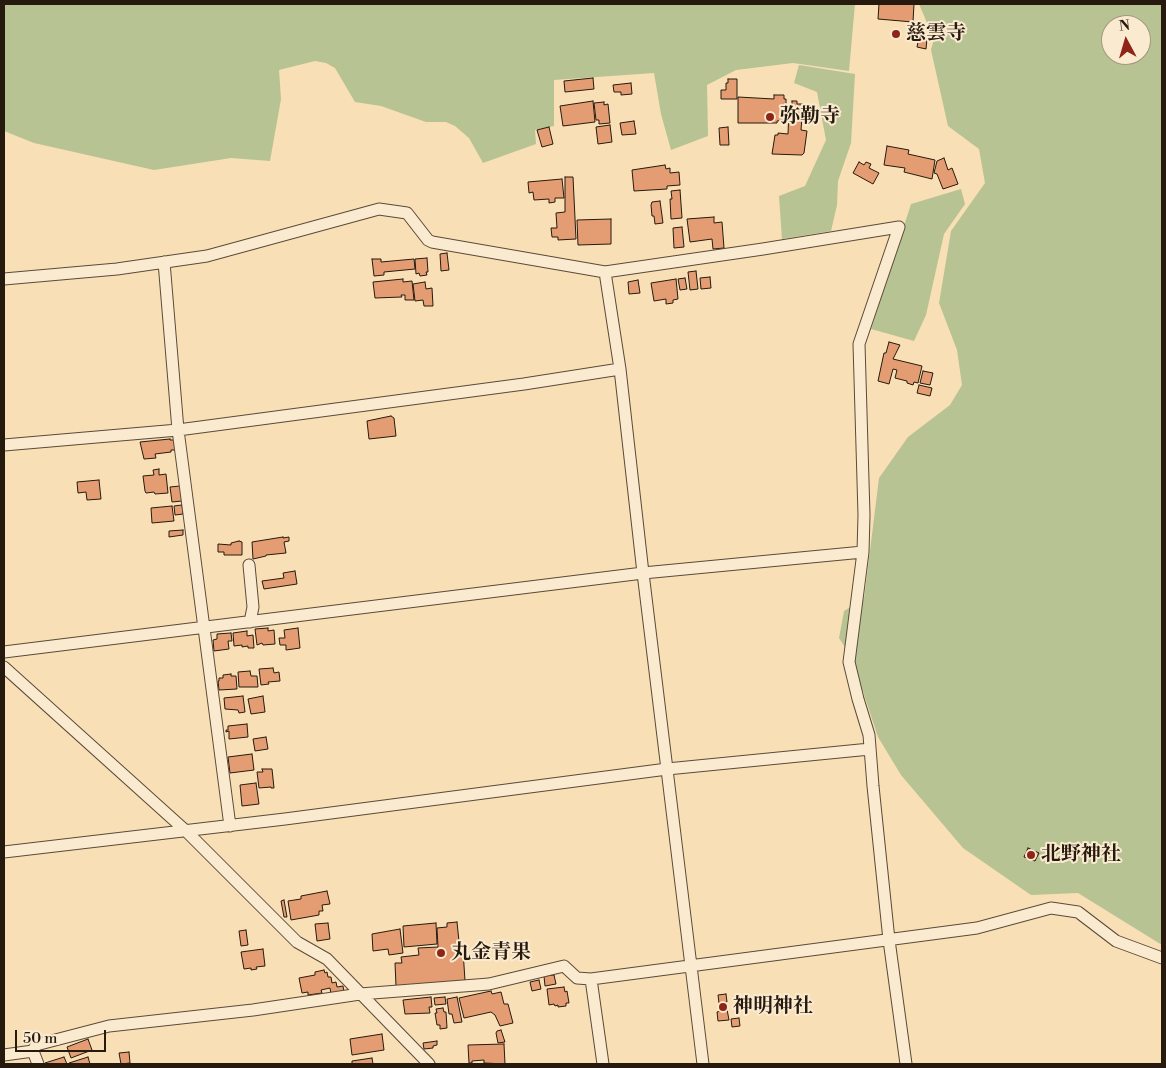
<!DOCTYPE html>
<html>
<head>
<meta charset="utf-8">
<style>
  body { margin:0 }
  #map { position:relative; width:1166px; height:1068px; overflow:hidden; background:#f8dfb6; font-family:"Libre Bodoni",serif }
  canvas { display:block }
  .frame { position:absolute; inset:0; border:5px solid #261a0e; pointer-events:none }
  .north { position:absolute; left:1101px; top:15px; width:50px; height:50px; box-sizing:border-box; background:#faead0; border:1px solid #a59782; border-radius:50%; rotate:354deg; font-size:14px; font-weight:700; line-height:20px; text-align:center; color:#261a0e }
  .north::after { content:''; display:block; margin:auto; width:18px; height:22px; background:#8f2418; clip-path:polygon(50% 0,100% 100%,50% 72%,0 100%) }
  .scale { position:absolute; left:15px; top:1030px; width:91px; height:22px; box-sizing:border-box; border:2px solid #261a0e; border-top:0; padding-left:6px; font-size:15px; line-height:18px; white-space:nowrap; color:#261a0e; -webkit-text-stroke:4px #faead0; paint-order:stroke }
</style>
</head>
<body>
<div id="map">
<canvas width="1166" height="1068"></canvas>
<div class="frame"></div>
<div class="north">N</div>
<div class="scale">50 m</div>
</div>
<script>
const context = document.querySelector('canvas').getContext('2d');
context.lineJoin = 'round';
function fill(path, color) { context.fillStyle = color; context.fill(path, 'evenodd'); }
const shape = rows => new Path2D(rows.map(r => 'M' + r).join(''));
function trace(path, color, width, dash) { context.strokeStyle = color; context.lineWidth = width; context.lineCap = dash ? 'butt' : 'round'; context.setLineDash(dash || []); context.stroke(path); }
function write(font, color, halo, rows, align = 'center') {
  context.font = font + ' "Libre Bodoni","Noto Serif JP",serif'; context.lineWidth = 4; context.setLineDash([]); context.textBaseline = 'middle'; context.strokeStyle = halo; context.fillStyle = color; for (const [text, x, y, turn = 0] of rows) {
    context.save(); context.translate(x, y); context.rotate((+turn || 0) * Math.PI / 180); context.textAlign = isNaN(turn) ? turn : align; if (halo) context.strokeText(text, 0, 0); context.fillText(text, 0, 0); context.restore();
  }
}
const green = shape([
  [4,4,855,4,849,71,793,63,736,70,707,85,708,136,671,150,661,114,654,73,554,80,554,126,535,130,536,144,483,163,469,138,455,126,446,122,426,122,381,106,355,102,335,68,326,63,315,61,279,70,281,99,270,161,231,158,154,170,34,143,4,131],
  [919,4,1162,4,1162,945,1078,893,1031,895,963,848,901,775,878,737,852,658,839,638,844,611,864,599,879,478,908,437,950,405,962,385,957,350,939,303,951,231,985,183,979,149,948,126,931,50,934,39],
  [1111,25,1141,25,1141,55,1111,55],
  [799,65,855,74,851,143,838,181,837,205,831,231,782,239,779,196,805,186,826,140,817,92,794,83],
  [961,189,965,204,944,234,926,315,914,341,871,329,911,204]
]);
const building = shape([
  [879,4,914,4,913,22,878,19,879,4],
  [919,37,927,39,926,49,917,47,919,37],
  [593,78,594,89,565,92,564,81,593,78],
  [728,79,737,79,737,99,721,99,721,90,726,90,726,83,728,83,728,79],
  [631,83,632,94,621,95,621,92,614,92,613,85,631,83],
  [774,95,784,95,784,99,786,99,786,120,777,121,777,123,738,123,738,97,774,99,774,95],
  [593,101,595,122,563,126,560,106,593,101],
  [792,101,797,101,797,104,803,104,801,130,807,131,804,153,802,155,772,154,775,135,778,135,778,133,788,134,789,109,792,109,792,101],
  [604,102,604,105,608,104,610,123,599,124,599,120,596,120,594,103,604,102],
  [634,121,636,134,622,135,620,123,634,121],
  [610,125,612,142,598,144,596,127,610,125],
  [549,127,553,144,542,147,537,130,549,127],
  [728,127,729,145,720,145,719,128,728,127],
  [887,146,909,150,908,154,935,160,932,179,904,172,905,168,884,165,887,146],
  [944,158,948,170,952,168,958,184,943,189,937,174,934,173,937,161,944,158],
  [859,162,864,165,866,162,871,164,869,168,879,173,873,184,853,173,859,162],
  [665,165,666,169,670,168,670,173,679,172,680,185,667,186,667,189,634,191,632,170,665,165],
  [565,177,573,177,576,239,558,240,558,237,552,237,551,228,557,228,556,213,565,212,565,177],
  [562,179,564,198,555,198,555,202,549,203,549,199,534,200,533,192,529,193,528,182,562,179],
  [680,190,682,218,671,219,670,199,672,199,671,191,680,190],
  [660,201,663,223,655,224,654,216,652,216,651,205,652,202,660,201],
  [714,217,714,223,722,222,724,248,713,249,712,239,690,242,687,219,714,217],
  [611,219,611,244,578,245,577,220,611,219],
  [682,227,684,247,674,248,673,228,682,227],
  [447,253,449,270,441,271,440,254,447,253],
  [427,258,428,272,426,272,427,275,420,276,419,273,416,274,415,259,427,258],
  [372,259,381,259,381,262,414,259,415,269,384,272,384,275,374,276,372,259],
  [696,271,698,289,690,290,688,272,696,271],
  [710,277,711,288,701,289,700,278,710,277],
  [685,278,687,289,680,290,678,279,685,278],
  [403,279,403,282,412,281,414,300,405,300,405,295,401,295,402,297,375,298,373,282,403,279],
  [676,279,678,299,673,300,673,303,666,304,666,299,654,301,651,283,676,279],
  [638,280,640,293,629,294,628,282,638,280],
  [425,282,426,289,432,288,433,306,424,306,423,300,415,301,413,284,425,282],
  [889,342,900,345,893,359,922,366,918,383,914,382,913,385,907,383,907,381,895,378,897,370,893,369,889,384,878,381,884,353,886,353,889,342],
  [923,371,933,373,930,385,920,383,923,371],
  [919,385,932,388,930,396,917,393,919,385],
  [391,416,394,418,396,436,369,439,367,421,391,416],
  [170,439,170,440,174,440,175,450,171,450,171,452,155,454,156,458,144,459,140,442,170,439],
  [159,469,159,475,166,474,168,493,155,494,154,492,146,493,145,491,143,476,154,475,153,470,159,469],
  [99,480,101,499,87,500,86,492,78,493,77,482,99,480],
  [180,486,182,501,172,502,170,487,180,486],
  [182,505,183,514,175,515,174,506,182,505],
  [172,506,174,521,152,523,151,508,172,506],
  [183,530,183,535,169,537,169,531,183,530],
  [283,537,283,538,289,537,289,541,284,542,286,553,266,555,266,556,253,559,252,542,283,537],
  [239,541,242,542,242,555,224,555,224,552,218,552,218,544,231,545,231,543,239,541],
  [295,571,297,584,264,589,262,581,284,578,283,573,295,571],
  [268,628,268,631,274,630,275,644,263,645,262,643,257,645,255,629,268,628],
  [298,628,300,648,286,650,286,645,280,645,279,638,285,638,284,630,298,628],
  [247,631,247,636,253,635,254,648,248,648,248,646,242,647,242,645,234,646,233,633,247,631],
  [231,633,232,641,228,641,229,649,214,651,213,640,217,639,217,634,231,633],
  [273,668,274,673,279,672,280,681,268,682,269,684,261,685,259,669,273,668],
  [250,671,251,676,257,676,258,687,239,687,238,672,250,671],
  [231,674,231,676,236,676,237,689,219,690,218,681,219,681,219,678,223,678,223,675,231,674],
  [243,696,245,712,239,713,238,710,225,709,224,698,243,696],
  [263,696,265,712,251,714,248,699,263,696],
  [247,724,248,737,229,739,229,731,226,732,226,730,228,730,228,726,247,724],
  [266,737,268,749,255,751,253,739,266,737],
  [252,754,254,770,230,773,228,757,252,754],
  [262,769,272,769,274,788,271,788,271,787,259,788,257,772,263,772,262,769],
  [256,783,259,804,242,806,240,785,256,783],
  [1028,848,1039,853,1035,861,1024,857,1028,848],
  [327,891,330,904,322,905,323,911,319,911,319,915,291,920,288,901,301,899,301,896,327,891],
  [284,900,287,917,284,917,281,901,284,900],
  [457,922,460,951,463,950,465,981,396,986,395,963,402,963,401,957,419,955,418,948,438,947,437,928,447,927,447,923,457,922],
  [328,923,330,939,317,941,315,924,328,923],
  [436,923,437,944,404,947,403,926,436,923],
  [400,929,403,953,389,955,388,949,373,951,372,934,400,929],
  [246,930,248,945,241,946,239,931,246,930],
  [263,949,265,966,256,967,257,969,251,970,251,968,244,969,241,952,263,949],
  [324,970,325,973,327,972,328,977,331,977,332,983,336,982,337,987,343,986,344,992,331,994,330,988,321,990,322,993,308,995,308,992,302,993,299,978,315,975,315,972,324,970],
  [554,975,556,984,545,986,544,976,554,975],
  [539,980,541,989,532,991,530,982,539,980],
  [564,987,565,992,567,991,569,1003,566,1003,566,1006,558,1007,558,1005,555,1006,554,1004,549,1005,547,989,564,987],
  [491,991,492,994,501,992,504,1004,508,1004,513,1023,500,1026,495,1015,491,1012,464,1018,459,998,491,991],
  [726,994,727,1002,719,1003,718,995,726,994],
  [431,997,432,1007,429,1007,430,1013,405,1014,403,1000,431,997],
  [445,997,446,1004,435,1005,434,998,445,997],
  [457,997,462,1022,454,1023,452,1014,449,1014,447,999,457,997],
  [720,1004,726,1004,729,1020,718,1021,717,1012,721,1011,720,1004],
  [443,1008,444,1012,446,1012,447,1028,440,1029,440,1025,437,1025,435,1013,437,1013,436,1009,443,1008],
  [739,1018,740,1026,732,1027,731,1019,739,1018],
  [501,1030,505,1042,498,1043,496,1033,497,1031,501,1030],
  [382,1034,384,1050,352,1055,350,1039,382,1034],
  [88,1039,92,1050,71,1058,67,1047,88,1039],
  [437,1041,437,1045,433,1046,433,1048,424,1049,423,1043,437,1041],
  [504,1044,505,1064,484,1063,484,1060,472,1061,472,1063,469,1063,468,1045,504,1044],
  [129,1052,130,1063,121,1064,119,1053,129,1052],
  [64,1057,67,1064,45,1064,45,1063,64,1057],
  [88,1057,90,1064,69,1064,69,1063,88,1057],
  [372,1058,373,1064,352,1064,352,1061,372,1058]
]);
const street = shape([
  [164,262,178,430,230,826],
  [605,272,620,369,643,573,703,1064],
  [4,279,117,269,207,256,379,209,407,213,428,240,432,242,605,272,763,249,899,227,859,344,864,515,863,552,849,662,858,699,869,735,873,786,889,940,906,1064],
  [4,445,178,430,524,384,620,369],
  [249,565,253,607,250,622],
  [4,652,643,573,863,552],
  [4,667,186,831,297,942,327,959,429,1064],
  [4,852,285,819,667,769,870,749],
  [591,979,603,1064],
  [33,1051,38,1064],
  [4,1055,33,1051,36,1045,109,1026,253,1010,360,994,489,984,564,966,577,978,591,979,977,928,1051,908,1078,912,1116,941,1162,958]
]);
const markers = [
  [896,34,5,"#8f2418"],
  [770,117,5,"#8f2418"],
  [1031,855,5,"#8f2418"],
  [441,953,5,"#8f2418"],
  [723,1007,5,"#8f2418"]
];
const poiNames = [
  ["慈雲寺",906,34],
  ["弥勒寺",780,117],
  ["北野神社",1041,855],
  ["丸金青果",451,953],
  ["神明神社",733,1007]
];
fill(green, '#b7c392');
fill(building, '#e49d73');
trace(building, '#261a0e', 1);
trace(street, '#5a4b38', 13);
trace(street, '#faead0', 11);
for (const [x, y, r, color] of markers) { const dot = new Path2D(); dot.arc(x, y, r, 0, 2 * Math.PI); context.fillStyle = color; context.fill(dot); trace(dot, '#faead0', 2); }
write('bold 20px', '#261a0e', '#faead0', poiNames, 'left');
</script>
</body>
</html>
